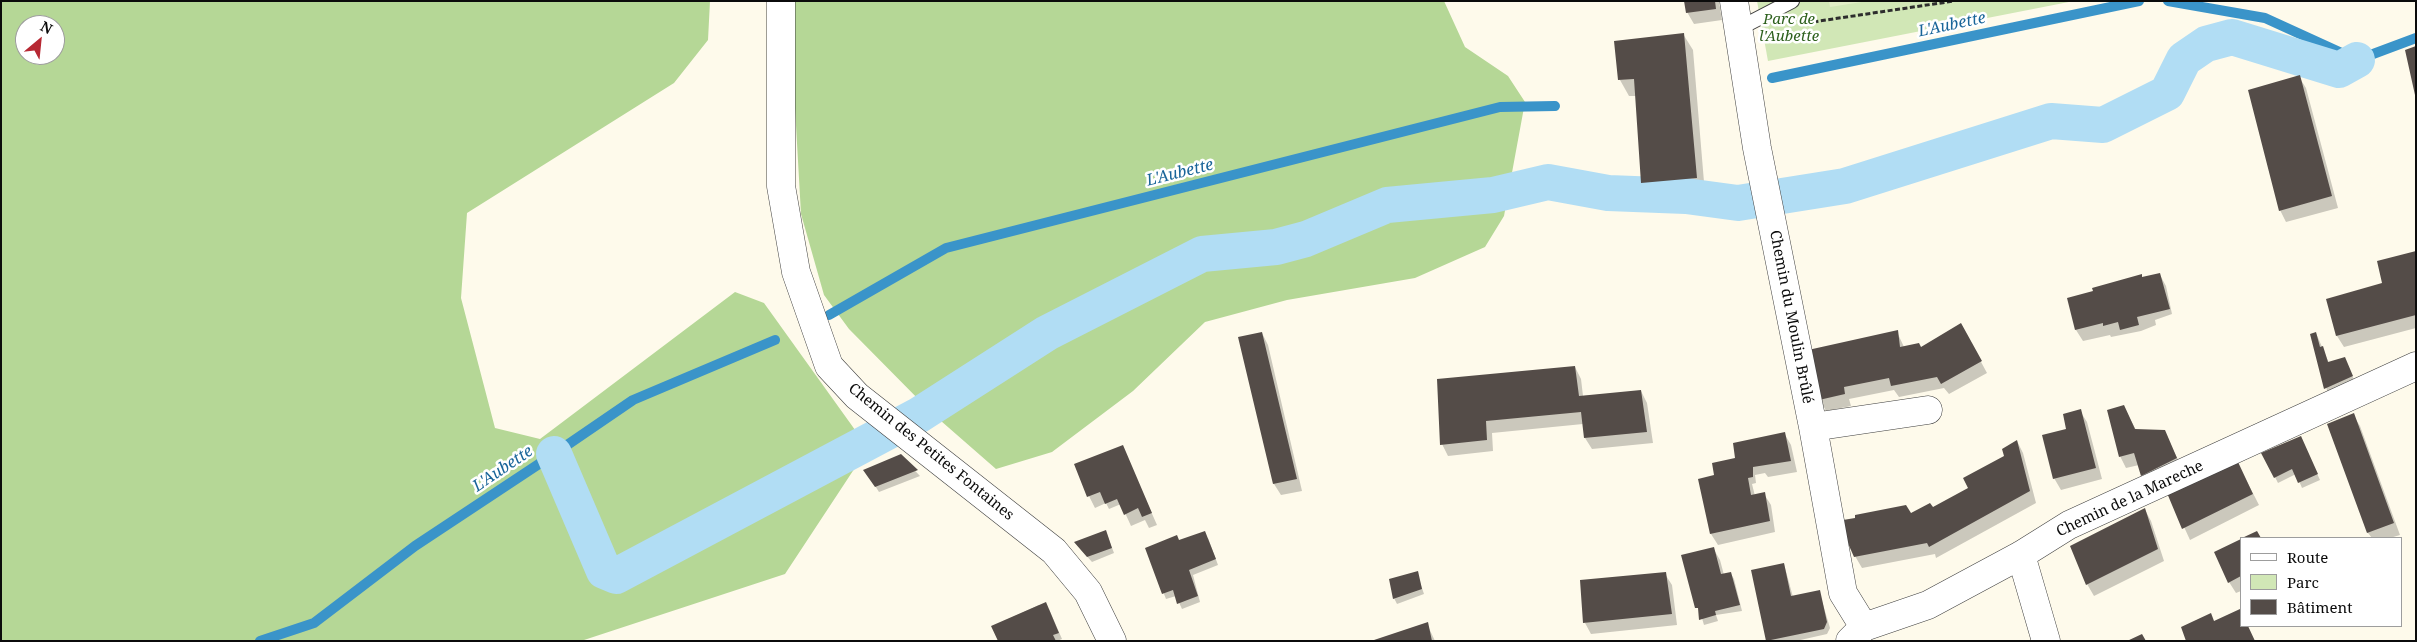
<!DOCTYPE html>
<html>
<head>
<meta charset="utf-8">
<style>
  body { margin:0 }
  #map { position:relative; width:2417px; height:642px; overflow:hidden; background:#fefaeb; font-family:"Noto Serif",serif }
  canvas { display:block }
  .frame { position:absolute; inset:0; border:2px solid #0b0b0b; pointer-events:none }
  .legend { position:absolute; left:2240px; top:537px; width:162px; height:90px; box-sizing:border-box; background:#fff; border:1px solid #9d9d9d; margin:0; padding:6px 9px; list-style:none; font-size:15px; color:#0b0b0b }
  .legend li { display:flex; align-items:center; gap:10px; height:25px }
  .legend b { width:25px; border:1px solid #9d9d9d }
  .north { position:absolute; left:15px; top:15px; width:50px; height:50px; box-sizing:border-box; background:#fff; border:1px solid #9d9d9d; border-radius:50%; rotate:28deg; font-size:14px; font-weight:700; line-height:20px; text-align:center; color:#0b0b0b }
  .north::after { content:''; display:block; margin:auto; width:18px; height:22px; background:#b72833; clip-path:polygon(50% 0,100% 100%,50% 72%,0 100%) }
</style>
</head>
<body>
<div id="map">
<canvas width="2417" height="642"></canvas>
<div class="frame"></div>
<ul class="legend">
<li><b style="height:6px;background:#fff"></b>Route</li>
<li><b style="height:14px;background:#d1e7b6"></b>Parc</li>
<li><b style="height:14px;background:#544c48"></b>Bâtiment</li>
</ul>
<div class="north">N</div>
</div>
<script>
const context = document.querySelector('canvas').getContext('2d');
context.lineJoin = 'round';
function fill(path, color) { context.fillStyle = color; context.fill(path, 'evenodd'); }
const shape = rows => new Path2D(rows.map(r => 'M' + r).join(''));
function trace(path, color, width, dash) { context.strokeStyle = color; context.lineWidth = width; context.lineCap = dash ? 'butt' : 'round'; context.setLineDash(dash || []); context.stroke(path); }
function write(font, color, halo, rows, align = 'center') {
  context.font = font + ' "Noto Serif",serif'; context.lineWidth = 5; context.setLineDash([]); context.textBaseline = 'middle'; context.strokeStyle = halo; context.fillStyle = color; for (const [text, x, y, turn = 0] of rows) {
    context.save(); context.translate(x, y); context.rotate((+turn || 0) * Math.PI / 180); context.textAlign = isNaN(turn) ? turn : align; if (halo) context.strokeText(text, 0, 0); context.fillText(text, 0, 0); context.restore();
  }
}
const green = shape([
  [1757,1,2074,1,1768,61]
]);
const forest = shape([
  [1,1,710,1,708,40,674,83,467,213,461,298,495,428,540,439,735,292,764,303,868,448,785,574,581,641,1,641],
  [25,25,55,25,55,55,25,55],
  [795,1,1444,1,1465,47,1508,76,1525,102,1504,216,1485,247,1415,278,1287,300,1205,322,1133,391,1052,452,996,469,933,414,849,329,824,295,801,214,794,90]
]);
const pitch = shape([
  [1829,1,1868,1,1830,7]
]);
const shadow = shape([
  [1686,1,1719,1,1722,20,1694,24,1687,12],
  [1683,34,1693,50,1705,194,1652,198,1643,182,1636,96,1629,96,1620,80,1616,42],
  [2299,77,2306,88,2338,208,2286,222,2280,210],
  [2416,253,2416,328,2344,347,2337,336,2328,300,2383,284],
  [2160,275,2166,286,2172,314,2155,320,2156,325,2141,331,2111,337,2110,335,2083,341,2076,330,2069,299],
  [1961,325,1987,373,1949,394,1944,388,1899,397,1894,390,1849,399,1851,406,1826,411,1820,399,1897,332,1904,347,1921,349],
  [1262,333,1268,345,1302,491,1281,495,1274,484],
  [2316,333,2329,363,2347,364,2355,382,2328,394,2311,334],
  [1575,367,1581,379,1583,396,1641,391,1647,403,1653,443,1592,449,1585,438,1583,424,1492,433,1493,451,1448,456,1442,444],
  [2124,407,2136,430,2164,431,2183,470,2148,487,2139,465,2126,468,2120,456],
  [2080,411,2087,422,2102,479,2061,490,2054,478,2067,430],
  [2353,415,2360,426,2400,535,2390,538,2372,538,2368,533,2328,425],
  [1784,433,1791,445,1797,472,1768,477,1765,473,1755,475,1756,483,1752,484,1755,496,1764,494,1771,505,1775,532,1718,545,1711,534,1714,477,1736,459],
  [2017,441,2023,453,2036,503,1936,558,1935,554,1862,568,1855,556,1911,515,1933,509,1970,489,2006,456],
  [2303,443,2320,480,2302,488,2296,474,2278,483,2275,477],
  [1122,446,1157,525,1149,528,1145,520,1131,526,1121,504,1109,509,1106,503,1095,508,1089,496],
  [900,455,920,476,879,492,865,470],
  [2238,464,2259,505,2190,540,2169,494],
  [2145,510,2151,521,2164,561,2094,596,2087,584],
  [1108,537,1114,553,1092,562,1075,543],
  [1208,538,1218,565,1193,575,1200,602,1182,609,1176,596,1166,599,1146,548],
  [2241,540,2241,591,2236,593,2229,582],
  [1713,548,1720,560,1724,575,1731,574,1734,579,1742,611,1716,615,1718,621,1704,625,1683,556],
  [1784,564,1793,597,1819,591,1830,628,1827,634,1796,641,1767,641,1752,571],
  [1417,573,1424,594,1397,604,1394,598],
  [1665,574,1672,585,1677,625,1591,634,1585,623],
  [1039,605,1049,609,1062,639,1057,641,999,641,993,626],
  [1427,624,1435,641,1377,641]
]);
const stream = shape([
  [2168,1,2265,18,2357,60,2416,38],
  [1772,78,2139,1],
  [829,315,946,248,1500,107,1555,106],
  [260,641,314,623,415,546,554,454,633,400,775,340]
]);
const canal = shape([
  [554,454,604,571,616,576,919,415,1047,333,1202,254,1276,247,1306,239,1387,205,1493,195,1548,182,1608,193,1686,196,1738,203,1845,186,2051,121,2103,125,2167,93,2184,59,2206,44,2232,37,2339,70,2357,60]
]);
const building = shape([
  [1684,1,1715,1,1716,9,1686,13],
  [1684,33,1697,178,1641,183,1634,79,1618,80,1614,41],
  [2416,46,2416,95,2415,95,2405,50],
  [2300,75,2332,196,2279,211,2248,90],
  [2416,251,2416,315,2336,336,2326,299,2382,283,2377,261],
  [2160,273,2170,309,2137,317,2139,325,2120,330,2118,322,2103,326,2103,323,2075,330,2067,298,2093,291,2092,288,2142,274,2142,277],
  [1961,323,1982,361,1941,384,1937,377,1891,386,1889,378,1844,387,1845,394,1819,400,1808,350,1898,330,1900,347,1919,343,1921,347],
  [1262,332,1297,479,1273,484,1238,337],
  [2316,332,2320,347,2323,346,2328,362,2345,357,2353,376,2324,389,2310,334],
  [1575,366,1579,396,1641,390,1647,432,1584,438,1581,412,1486,421,1487,440,1440,445,1437,379],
  [2124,405,2135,429,2165,430,2177,458,2141,476,2134,453,2119,457,2107,410],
  [2081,409,2096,468,2053,479,2042,435,2066,429,2063,414],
  [2354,413,2394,523,2367,533,2327,424],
  [1785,432,1791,461,1753,467,1753,477,1748,478,1751,495,1765,492,1770,521,1710,534,1698,479,1714,475,1712,463,1735,458,1733,443],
  [2301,436,2318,474,2298,483,2292,469,2274,478,2261,453],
  [2017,440,2030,491,1929,547,1927,543,1854,557,1847,541,1843,520,1855,518,1855,515,1906,505,1911,513,1930,503,1933,507,1968,488,1963,478,2004,456,2002,449],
  [1123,445,1152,513,1142,517,1138,508,1124,515,1117,499,1105,504,1100,492,1087,497,1074,464],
  [901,454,918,470,875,487,863,470],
  [2238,462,2253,494,2182,529,2167,493],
  [2145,508,2158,549,2086,585,2070,546],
  [1106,530,1112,548,1087,557,1074,542],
  [1205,531,1216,559,1189,570,1198,596,1177,604,1173,590,1162,594,1145,548,1177,535,1179,540],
  [2257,531,2261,538,2242,538],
  [2241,539,2241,576,2228,583,2214,552],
  [1714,547,1721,574,1731,572,1740,605,1715,611,1716,615,1699,620,1698,608,1695,608,1681,555],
  [1784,563,1791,596,1820,590,1827,622,1824,629,1766,641,1751,570],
  [1418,571,1422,589,1393,599,1389,579],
  [1666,572,1672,614,1583,623,1580,580],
  [1046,602,1059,633,1053,635,1056,641,998,641,991,626],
  [2240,609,2241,626,2248,626,2255,641,2186,641,2181,627,2211,613,2214,621],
  [1428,622,1432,641,1374,641,1374,640],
  [2142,634,2146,641,2127,641]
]);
const path = shape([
  [2207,1,2207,2],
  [1806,23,1954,1]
]);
const lane = shape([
  [1738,29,1792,1]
]);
const street = shape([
  [781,1,781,186,796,272,829,366,857,396,1054,551,1088,592,1112,641],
  [1734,1,1757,148,1813,427,1843,593,1864,627],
  [1813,427,1928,410],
  [2021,555,2046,641],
  [1850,641,1864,627,1928,605,2021,555,2069,525,2416,366]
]);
const parkNames = [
  ["Parc de",1789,20],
  ["l'Aubette",1789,37]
];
const streetNames = [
  ["Chemin du Moulin Brûlé",1791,317,79],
  ["Chemin des Petites Fontaines",931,452,39],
  ["Chemin de la Mareche",2130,499,-25]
];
const waterNames = [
  ["L'Aubette",1952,25,-12],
  ["L'Aubette",1180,173,-14],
  ["L'Aubette",503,469,-34]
];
fill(green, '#d1e7b6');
fill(forest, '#b5d796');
fill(pitch, '#e2efc7');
fill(shadow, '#0003');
trace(stream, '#3a94c9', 10);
trace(canal, '#b1ddf4', 36);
fill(building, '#544c48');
trace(lane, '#3e3e3e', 16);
trace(street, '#3e3e3e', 29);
trace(path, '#2d2d2d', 3, [5, 2.5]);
trace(lane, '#fff', 14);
trace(street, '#fff', 28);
write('italic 15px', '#2e611e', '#fff', parkNames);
write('15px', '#0b0b0b', '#fff', streetNames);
write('italic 16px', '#196599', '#fff', waterNames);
</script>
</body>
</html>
